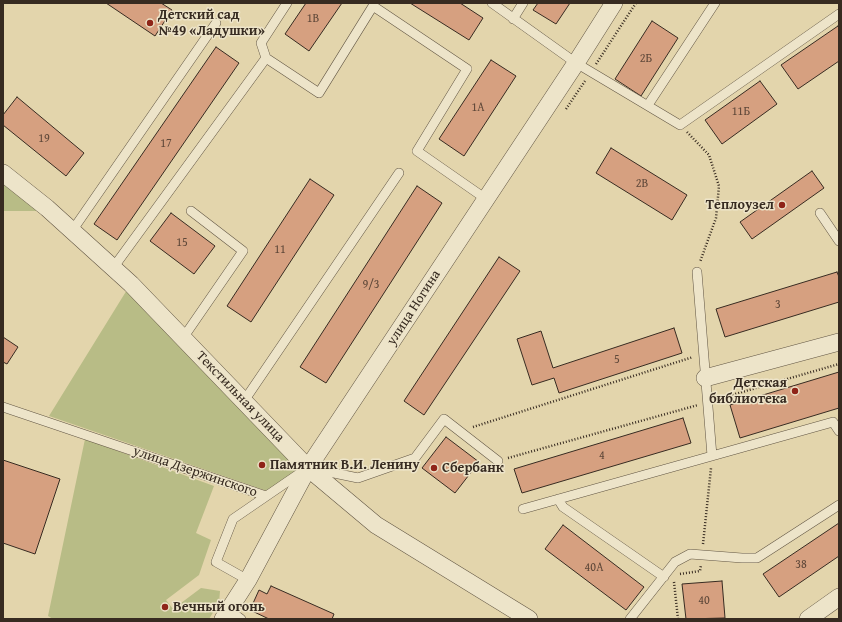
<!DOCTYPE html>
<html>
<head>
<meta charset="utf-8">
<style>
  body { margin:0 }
  #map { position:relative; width:842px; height:622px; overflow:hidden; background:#e3d5ac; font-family:"Gentium Book Plus",serif }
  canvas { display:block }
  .frame { position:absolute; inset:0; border:4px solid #372b21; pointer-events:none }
</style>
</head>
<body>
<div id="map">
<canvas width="842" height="622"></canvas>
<div class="frame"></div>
</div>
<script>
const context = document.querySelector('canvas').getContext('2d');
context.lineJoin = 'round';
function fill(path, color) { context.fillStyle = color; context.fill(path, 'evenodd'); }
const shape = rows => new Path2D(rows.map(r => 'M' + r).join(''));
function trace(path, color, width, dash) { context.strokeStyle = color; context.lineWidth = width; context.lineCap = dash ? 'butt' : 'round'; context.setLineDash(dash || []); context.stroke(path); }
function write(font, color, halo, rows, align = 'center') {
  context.font = font + ' "Gentium Book Plus",serif'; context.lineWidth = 3; context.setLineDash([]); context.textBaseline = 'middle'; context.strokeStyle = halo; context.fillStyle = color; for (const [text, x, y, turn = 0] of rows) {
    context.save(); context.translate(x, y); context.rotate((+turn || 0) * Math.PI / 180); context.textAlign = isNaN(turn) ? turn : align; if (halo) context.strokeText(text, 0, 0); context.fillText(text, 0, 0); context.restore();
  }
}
const green = shape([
  [3,180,41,211,3,211],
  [130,285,310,474,267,491,49,416],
  [85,439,214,486,196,533,211,540,199,575,166,600,173,609,201,588,220,591,219,603,209,619,53,619,48,616]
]);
const building = shape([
  [106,3,161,3,172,10,155,36,106,3],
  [306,3,342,3,309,51,285,34,306,3],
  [410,3,460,3,483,18,469,40,410,3],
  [538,3,570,3,556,24,533,10,538,3],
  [652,21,678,38,641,96,615,79,652,21],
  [838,26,839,28,839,61,798,89,781,65,838,26],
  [216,47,239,63,117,240,94,224,216,47],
  [491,60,516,76,464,156,439,139,491,60],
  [760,81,777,104,722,144,705,120,760,81],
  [17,97,84,153,66,176,3,125,3,115,17,97],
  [611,148,687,195,672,220,596,173,611,148],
  [812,171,824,188,752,239,740,222,812,171],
  [310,179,334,195,251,322,227,306,310,179],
  [417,186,442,203,326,383,300,367,417,186],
  [171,213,215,246,194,274,150,241,171,213],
  [499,257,520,271,424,415,404,401,499,257],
  [837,272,839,277,839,302,725,337,716,309,837,272],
  [674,328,682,353,559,393,554,378,532,385,517,339,541,331,553,368,674,328],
  [3,337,18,347,7,364,3,362,3,337],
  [839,372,839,408,740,438,730,405,839,372],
  [683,418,691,443,522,493,514,469,683,418],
  [446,437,479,462,455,493,422,468,446,437],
  [3,460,60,479,35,554,3,543,3,460],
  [839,523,839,556,779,597,763,574,839,523],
  [563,525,644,587,626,610,545,549,563,525],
  [722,581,725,618,686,619,682,584,722,581],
  [271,586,334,614,332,619,269,619,250,610,259,590,267,594,271,586]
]);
const path = shape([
  [596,64,636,3],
  [566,109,585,81],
  [687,132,709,155,719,186,716,218,700,262],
  [718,399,839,364],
  [473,427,693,357],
  [508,458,698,405],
  [703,544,711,468],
  [680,574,700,571,701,565],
  [674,582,678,619]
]);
const service = shape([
  [287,3,261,43,266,58,319,93,373,6,467,69,417,151,486,199],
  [492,3,576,63,680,125,839,14],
  [513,19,523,3],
  [648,105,715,3],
  [820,213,839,241],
  [72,231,216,23],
  [113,268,266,58],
  [697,272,712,456],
  [183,338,243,251,191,211],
  [244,401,399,173],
  [3,407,266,496],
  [315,469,358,478,415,458,444,419,498,461],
  [558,499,563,507,664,577],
  [523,509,833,422,839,431],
  [248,580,216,562,233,519,303,471],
  [229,610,241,619],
  [630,619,675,562,690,554,742,558,757,558,839,505]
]);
const minor = shape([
  [3,173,47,208,131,284,308,468,376,525,529,619],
  [705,378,839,342],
  [223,619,248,580,308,468,576,63,614,3],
  [808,619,839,597]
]);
const markers = [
  [150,23,4,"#8f2418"],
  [782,205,4,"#8f2418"],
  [795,391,4,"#8f2418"],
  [262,465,4,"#8f2418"],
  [434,468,4,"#8f2418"],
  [165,607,4,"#8f2418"]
];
const numberNames = [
  ["1В",313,19],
  ["2Б",646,59],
  ["1А",478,108],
  ["11Б",741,112],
  ["19",44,139],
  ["17",166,144],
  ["2В",642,184],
  ["15",182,243],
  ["11",280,250],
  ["9/3",371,285],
  ["3",778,305],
  ["5",617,360],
  ["4",602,456],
  ["38",801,565],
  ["40А",594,568],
  ["40",704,601]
];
const poiNames = [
  ["Детский сад",158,15],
  ["№49 «Ладушки»",158,31],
  ["Теплоузел",774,205,"right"],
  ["Детская",787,383,"right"],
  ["библиотека",787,399,"right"],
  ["Памятник В.И. Ленину",270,465],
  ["Сбербанк",442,468],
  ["Вечный огонь",173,607]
];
const streetNames = [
  ["улица Ногина",414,308,-57],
  ["Текстильная улица",240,397,46],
  ["улица Дзержинского",195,472,19]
];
fill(green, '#b8bc86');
fill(building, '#d6a080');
trace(building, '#372b21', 1);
trace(service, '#625644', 10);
trace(minor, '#625644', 18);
trace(path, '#372b21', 2.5, [1, 2]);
trace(service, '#ede4c9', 9);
trace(minor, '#ede4c9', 17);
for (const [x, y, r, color] of markers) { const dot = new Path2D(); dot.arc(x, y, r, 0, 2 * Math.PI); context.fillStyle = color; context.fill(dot); trace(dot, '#ede4c9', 1.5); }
write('12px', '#5f4839', null, numberNames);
write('bold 14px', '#372b21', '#ede4c9', poiNames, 'left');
write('14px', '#372b21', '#ede4c9', streetNames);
</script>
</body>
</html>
